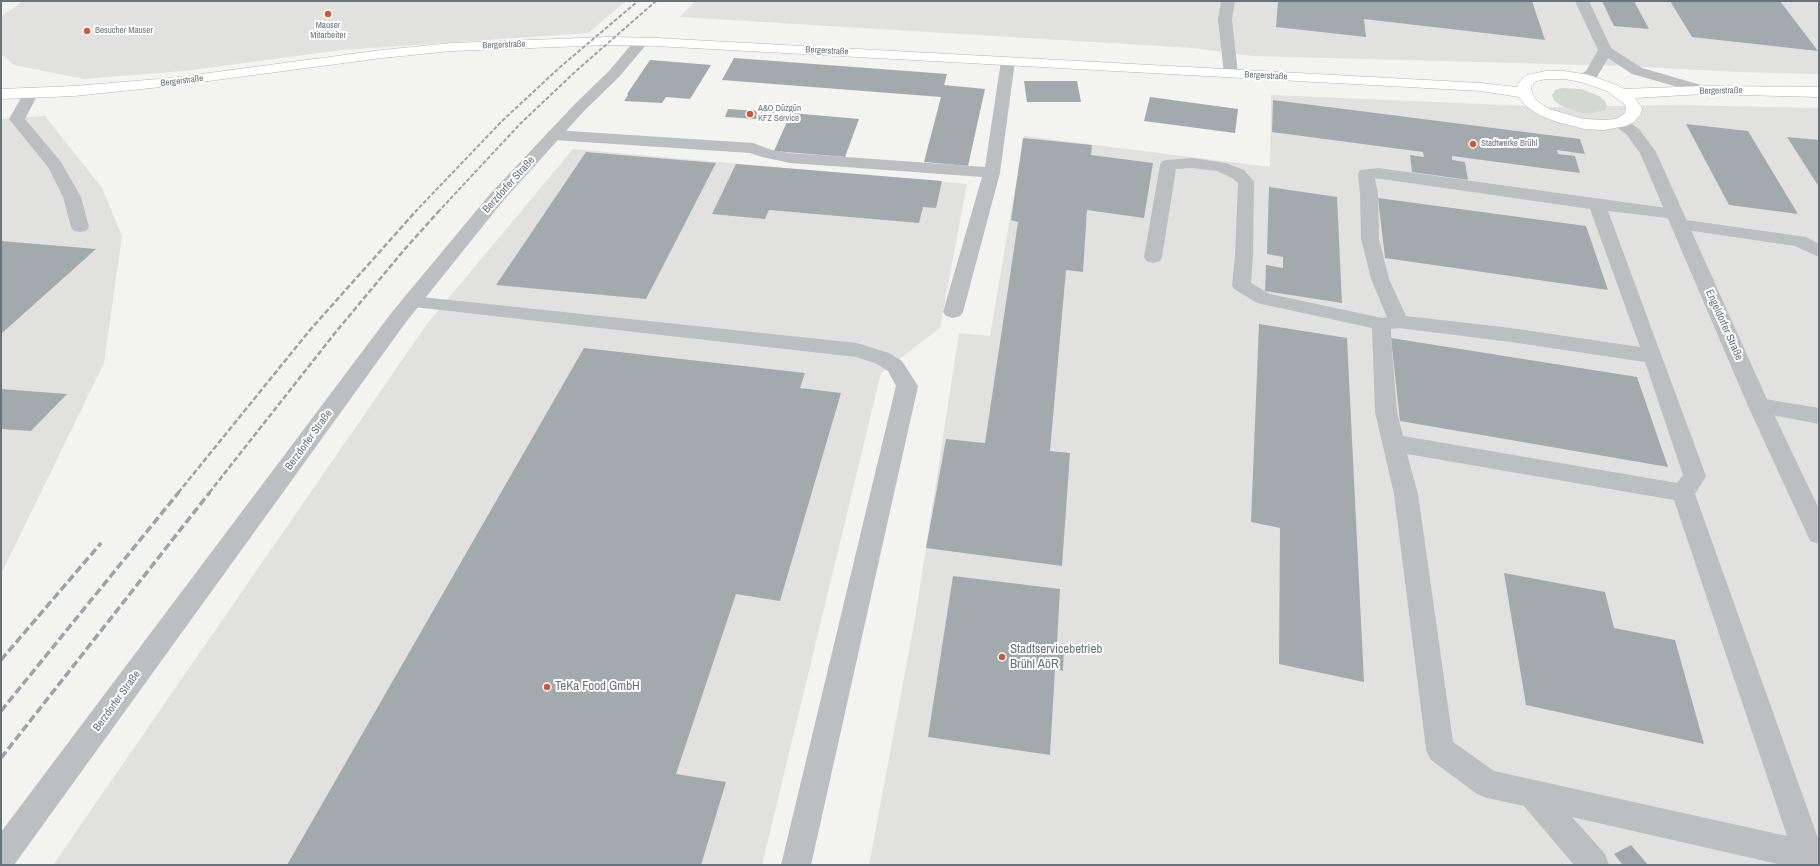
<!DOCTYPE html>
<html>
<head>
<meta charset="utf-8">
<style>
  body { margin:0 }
  #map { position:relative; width:1820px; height:866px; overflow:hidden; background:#f3f3f0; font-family:"Archivo Narrow",sans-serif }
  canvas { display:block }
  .frame { position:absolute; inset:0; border:2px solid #66737d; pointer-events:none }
</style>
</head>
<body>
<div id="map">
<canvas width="1820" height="866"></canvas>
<div class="frame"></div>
</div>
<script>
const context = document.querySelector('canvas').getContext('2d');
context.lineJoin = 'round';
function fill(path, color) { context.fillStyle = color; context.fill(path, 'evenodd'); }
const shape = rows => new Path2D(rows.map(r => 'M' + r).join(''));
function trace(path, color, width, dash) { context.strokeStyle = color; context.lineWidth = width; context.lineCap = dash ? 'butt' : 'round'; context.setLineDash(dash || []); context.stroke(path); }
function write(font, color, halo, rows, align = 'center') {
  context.font = font + ' "Archivo Narrow",sans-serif'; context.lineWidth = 4; context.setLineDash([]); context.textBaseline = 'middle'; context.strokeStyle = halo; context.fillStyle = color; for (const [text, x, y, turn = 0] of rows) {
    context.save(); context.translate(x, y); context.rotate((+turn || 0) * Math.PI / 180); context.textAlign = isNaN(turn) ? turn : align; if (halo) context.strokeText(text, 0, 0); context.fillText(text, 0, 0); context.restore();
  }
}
const built = shape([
  [23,1,626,1,588,33,341,50,184,71,84,79,14,65,1,54,1,17],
  [696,1,1819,1,1819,74,1738,72,1626,66,1253,56,1193,48,680,17],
  [1271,95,1554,107,1680,105,1819,108,1819,865,869,865,915,619,959,333,990,336,1024,136,1270,167],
  [45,116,102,188,122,236,104,363,1,574,1,119],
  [573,149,967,184,940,328,881,373,762,865,53,865,427,324]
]);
const green = shape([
  [1562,88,1581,89,1599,96,1605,101,1607,106,1605,110,1592,113,1581,113,1560,105,1554,100,1552,95,1555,90]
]);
const building = shape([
  [1278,1,1532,1,1545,40,1364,19,1366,37,1276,27],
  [1602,1,1634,1,1649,29,1614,26],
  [1670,1,1780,1,1818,51,1692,37],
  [734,58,947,74,944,85,985,89,968,166,924,162,941,97,722,80],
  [650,60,711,65,690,99,666,97,662,103,624,101,628,95,627,94],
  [1024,81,1077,81,1081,102,1027,102],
  [1150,97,1238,109,1235,133,1144,121],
  [1273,100,1580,139,1585,154,1557,150,1558,154,1575,156,1580,173,1452,156,1452,160,1465,162,1468,180,1412,172,1410,155,1424,157,1423,152,1272,132],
  [728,109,774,112,771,120,725,117],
  [791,113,859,119,845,157,774,151],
  [1686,124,1748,131,1798,214,1729,205],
  [1787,137,1819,140,1819,187],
  [1023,138,1092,145,1091,155,1153,163,1144,218,1087,210,1083,272,1066,270,1050,451,1070,453,1062,566,926,548,946,439,985,443,1018,222,1011,220],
  [586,152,716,163,646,299,496,285],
  [736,164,942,181,936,208,923,207,919,223,769,210,765,219,712,214],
  [1269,187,1337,197,1342,303,1265,291,1266,265,1283,268,1283,257,1267,254],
  [1378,198,1586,226,1608,290,1385,258],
  [1,241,96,249,1,334],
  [1259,324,1347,338,1364,682,1279,664,1280,528,1251,522],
  [1391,338,1637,377,1668,467,1400,421],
  [584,348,805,373,800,388,841,393,780,601,736,594,676,774,726,782,701,865,287,865],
  [1,389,67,394,31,431,1,429],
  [1504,573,1605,592,1614,628,1675,640,1704,744,1526,705],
  [953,576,1060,589,1057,644,1064,645,1063,671,1055,669,1050,755,928,737],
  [1631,845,1648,865,1623,865,1614,854]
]);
const lane = shape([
  [1575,1,1589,1,1611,48,1642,68,1708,87,1710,90,1708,93,1703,94,1632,74,1608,58,1597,77,1584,82,1579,81,1577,78,1579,75,1586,71,1598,50,1575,1],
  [1008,57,1013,58,1015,61,1000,173,963,312,960,316,953,318,946,316,943,312,982,177,790,163,762,157,750,153,554,140,548,138,546,135,548,132,554,130,753,143,772,150,790,153,985,167,1001,61,1003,58,1008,57],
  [30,89,35,91,38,94,25,119,61,162,81,197,89,227,86,231,80,232,74,231,71,227,63,197,48,167,9,119,25,91,30,89],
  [1192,158,1226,163,1244,170,1254,182,1253,256,1251,283,1270,294,1382,318,1387,317,1371,279,1361,239,1360,194,1358,174,1360,170,1378,168,1681,210,1684,214,1681,218,1675,219,1608,211,1706,476,1695,494,1819,841,1819,865,1782,865,1572,817,1605,854,1609,865,1574,865,1524,806,1487,798,1477,794,1430,759,1426,749,1394,494,1375,412,1372,328,1257,303,1234,289,1232,285,1235,256,1238,183,1232,178,1217,171,1192,168,1176,169,1162,257,1160,261,1153,263,1146,261,1144,257,1160,165,1162,161,1168,160,1192,158],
  [1375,178,1590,209,1640,347,1511,328,1406,316,1389,279,1379,239,1378,194,1375,178],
  [1399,328,1511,342,1645,362,1683,475,1677,483,1403,436,1397,412,1391,336,1391,329,1399,328],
  [1407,454,1674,500,1787,836,1494,771,1453,742,1418,494,1407,454],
  [1679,219,1806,237,1819,244,1819,257,1795,246,1673,228,1670,224,1673,220,1679,219],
  [412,296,857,343,889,353,902,361,918,386,811,865,781,865,896,386,888,371,875,363,856,357,405,306,402,302,405,298,412,296],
  [1759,398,1819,408,1819,424,1751,411,1748,406,1751,401,1759,398]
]);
const street = shape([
  [1221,1,1235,1,1232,19,1238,74,1236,77,1231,78,1226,77,1224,74,1218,19,1221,1],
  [641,38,646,39,648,42,646,45,619,77,584,111,503,201,406,322,14,865,1,865,1,832,392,312,491,193,574,105,609,71,636,39,641,38],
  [1620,118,1626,120,1639,129,1656,152,1770,406,1819,509,1819,544,1810,541,1807,534,1748,406,1640,153,1627,135,1612,123,1614,120,1620,118]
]);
const secondary = shape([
  [609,37,656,38,1481,83,1517,87,1519,82,1527,75,1546,71,1564,71,1589,75,1617,85,1624,89,1703,86,1819,87,1819,97,1703,94,1635,98,1642,108,1641,114,1634,122,1626,126,1604,130,1584,129,1557,122,1539,115,1526,106,1519,97,1481,91,656,46,609,45,452,51,382,58,171,86,74,96,1,99,1,89,74,86,171,78,382,50,452,43,609,37],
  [1546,79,1564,79,1581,82,1607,91,1624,104,1626,108,1625,113,1616,119,1604,120,1584,119,1549,109,1536,100,1532,93,1531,86,1537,81,1546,79]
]);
const railFar2 = shape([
  [415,212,502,121,559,68,638,1],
  [438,212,520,124,576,71,656,1]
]);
const railFar1 = shape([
  [178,493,310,330,416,211],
  [209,493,335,333,404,250,439,211]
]);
const rail = shape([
  [1,660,101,543],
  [1,711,179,492],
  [1,758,210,492]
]);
const markers = [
  [328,14,4,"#ce5936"],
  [87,31,4,"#ce5936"],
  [750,114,4,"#ce5936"],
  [1473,144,4,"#ce5936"],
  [1002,657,4,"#ce5936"],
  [547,687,4,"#ce5936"]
];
const farPoinames = [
  ["Mauser",328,26,"center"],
  ["Mitarbeiter",328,36,"center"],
  ["Besucher Mauser",95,31],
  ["A&O Düzgün",758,109],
  ["KFZ Service",758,119],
  ["Stadtwerke Brühl",1481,144]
];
const farStreetnames = [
  ["Bergerstraße",504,45,-2],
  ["Bergerstraße",827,51,3],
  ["Bergerstraße",1266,76,3],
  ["Bergerstraße",182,81,-7],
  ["Bergerstraße",1721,91,-1]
];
const streetNames = [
  ["Berzdorfer Straße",509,185,-48],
  ["Engeldorfer Straße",1724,325,66],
  ["Berzdorfer Straße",309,440,-54],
  ["Berzdorfer Straße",117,701,-54]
];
const nearPoinames = [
  ["Stadtservicebetrieb",1010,650],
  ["Brühl AöR",1010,665],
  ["TeKa Food GmbH",555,687]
];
fill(built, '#e1e2e0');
fill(green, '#d3d8d0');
fill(building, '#a3aaae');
trace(secondary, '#b0b4b8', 1);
fill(lane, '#bbbfc1');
fill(street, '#bbbfc1');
fill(secondary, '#fff');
trace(railFar2, '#9da3a7', 2, [4, 2]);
trace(railFar1, '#9da3a7', 2.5, [5.5, 2.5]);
trace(rail, '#9da3a7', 3.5, [8, 3.5]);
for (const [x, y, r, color] of markers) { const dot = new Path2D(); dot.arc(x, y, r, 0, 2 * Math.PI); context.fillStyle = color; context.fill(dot); trace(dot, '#fff', 1.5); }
write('9px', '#66737d', '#fff', farPoinames, 'left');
write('9px', '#66737d', '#fff', farStreetnames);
write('11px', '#66737d', '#fff', streetNames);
write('13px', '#66737d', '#fff', nearPoinames, 'left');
</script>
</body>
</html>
